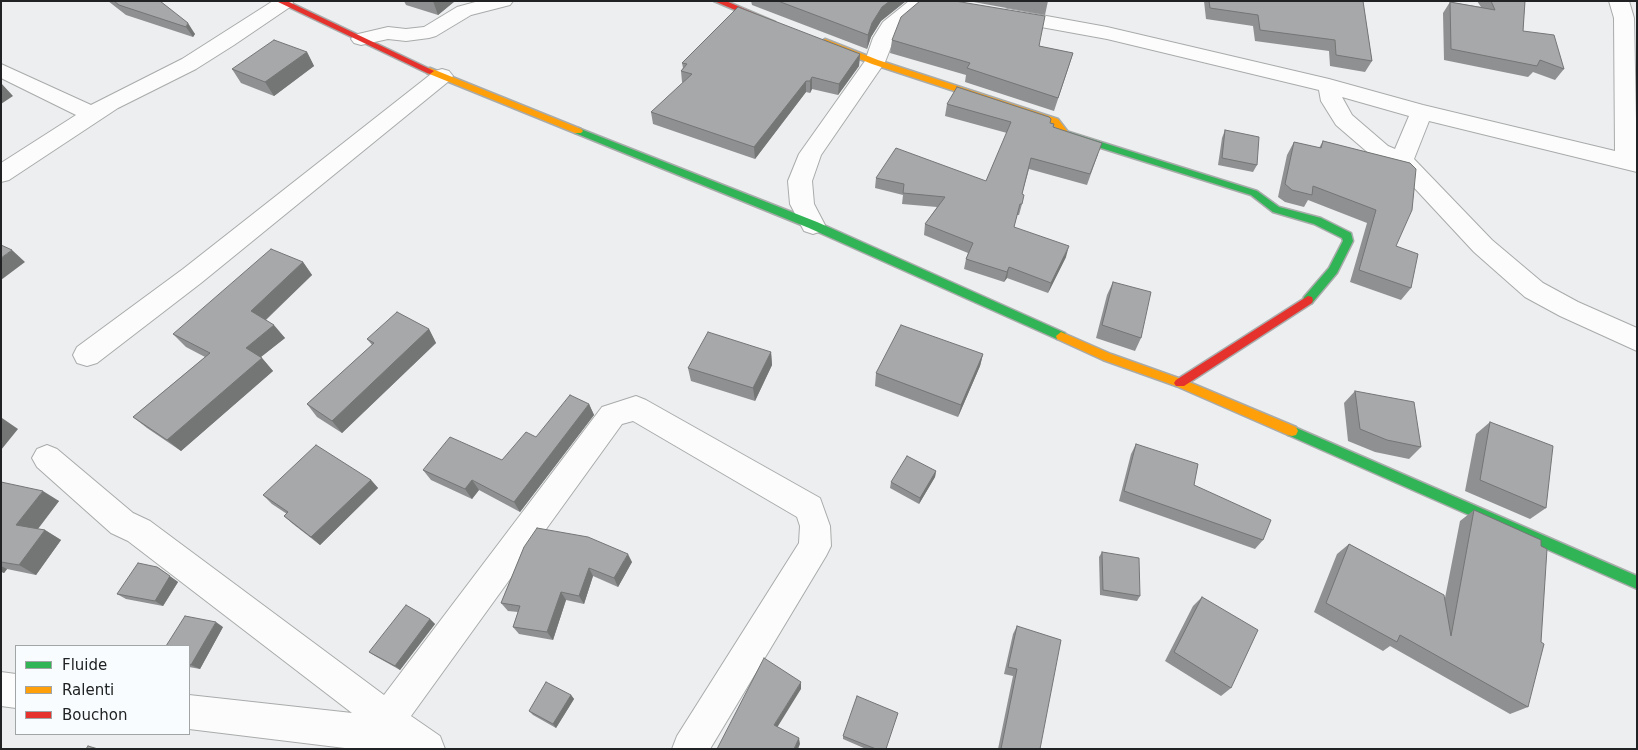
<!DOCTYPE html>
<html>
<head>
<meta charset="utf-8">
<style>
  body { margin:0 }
  #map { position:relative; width:1638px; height:750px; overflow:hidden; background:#eceeef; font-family:"DejaVu Sans",sans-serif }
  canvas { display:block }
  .frame { position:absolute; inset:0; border:2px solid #212223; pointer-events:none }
  .legend { position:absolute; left:15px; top:645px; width:175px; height:90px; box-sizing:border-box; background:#f8fcfe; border:1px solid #a2a5a6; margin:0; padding:6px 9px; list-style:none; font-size:15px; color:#212223 }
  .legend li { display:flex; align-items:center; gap:10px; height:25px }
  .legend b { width:25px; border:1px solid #a2a5a6 }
</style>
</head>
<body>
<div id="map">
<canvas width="1638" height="750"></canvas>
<div class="frame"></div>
<ul class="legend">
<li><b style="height:6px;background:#30b455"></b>Fluide</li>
<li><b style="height:6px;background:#ff9f0a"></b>Ralenti</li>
<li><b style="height:6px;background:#e5322d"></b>Bouchon</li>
</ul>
</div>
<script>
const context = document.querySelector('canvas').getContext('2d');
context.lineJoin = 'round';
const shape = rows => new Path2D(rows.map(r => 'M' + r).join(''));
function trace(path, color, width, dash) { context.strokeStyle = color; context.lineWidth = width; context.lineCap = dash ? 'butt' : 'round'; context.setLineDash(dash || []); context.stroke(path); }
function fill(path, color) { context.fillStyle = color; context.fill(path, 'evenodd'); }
const street = shape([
  [273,1,292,1,293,3,290,7,234,45,196,69,118,108,9,180,1,182,1,163,76,115,1,78,1,64,91,105,182,59,273,1],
  [479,1,513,1,510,5,471,15,436,36,429,38,406,41,388,39,361,45,354,43,351,39,354,35,388,27,406,29,424,27,457,7,479,1],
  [909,1,931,1,898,29,885,62,821,155,812,181,814,204,825,225,822,231,813,234,804,231,790,204,788,181,799,154,865,61,873,38,883,22,909,1],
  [1609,1,1629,1,1634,18,1637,172,1429,121,1414,159,1492,240,1543,283,1578,302,1637,328,1637,351,1560,316,1525,297,1474,252,1394,166,1372,156,1336,125,1321,101,1319,90,1107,39,1008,21,1001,19,998,15,1001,11,1008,9,1107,27,1329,79,1423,105,1615,151,1614,18,1609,1],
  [1342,97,1409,116,1395,149,1388,146,1352,115,1342,97],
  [442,69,449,71,453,76,449,81,201,283,97,363,87,366,77,363,73,355,77,347,183,269,435,71,442,69],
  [636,396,646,400,820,498,830,526,831,546,826,556,710,749,672,749,677,736,799,543,800,526,797,517,633,421,622,424,411,716,440,736,445,749,353,749,189,729,189,695,352,713,128,541,111,533,37,467,32,458,37,449,47,445,57,449,133,513,150,521,384,695,602,407,636,396],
  [1,672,16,674,16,708,1,706,1,672]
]);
const fast = shape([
  [578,128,817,222,1065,333,1066,336,1065,339,1057,339,809,228,575,133,575,129,578,128],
  [1069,132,1257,191,1279,207,1321,218,1351,233,1353,241,1337,273,1312,303,1304,303,1303,300,1304,297,1329,268,1343,241,1342,238,1314,224,1273,212,1251,195,1066,137,1064,135,1069,132],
  [1292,426,1637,576,1637,589,1288,435,1286,431,1288,427,1292,426]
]);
const slow = shape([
  [825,39,878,60,1058,119,1068,132,1074,135,1069,138,1062,136,1052,123,872,64,822,44,821,42,825,39],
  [430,68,581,129,583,131,581,133,575,133,427,73,427,69,430,68],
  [1061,332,1111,354,1184,380,1296,427,1298,431,1296,435,1292,436,1288,435,1176,386,1103,360,1057,339,1056,336,1061,332]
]);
const jam = shape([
  [276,1,287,1,434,71,430,74,427,73,276,1],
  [714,1,726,1,775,22,768,24,714,1],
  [1308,296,1312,297,1313,300,1312,303,1184,386,1176,386,1174,383,1176,380,1308,296]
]);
const wall = shape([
  [108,1,160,1,195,34,193,37,126,15],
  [404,1,455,1,438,15,406,5],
  [751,1,906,1,881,21,871,37,867,49,752,5],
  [968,1,1048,1,1045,15],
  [1204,1,1363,1,1372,61,1365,72,1330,66,1329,51,1255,41,1253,26,1206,19],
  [1477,1,1525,1,1523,31,1564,69,1555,80,1533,72,1528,77,1444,60,1443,13,1450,2,1481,7],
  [892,40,1039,46,1073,53,1069,66,1054,111,965,82,966,75,890,53],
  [307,52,314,66,274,96,241,83,232,69],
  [860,54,859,66,838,95,812,89,810,93,806,92,755,159,653,124,651,112,683,83,682,82,681,71,683,68,682,63],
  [947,104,1050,123,1053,127,1098,154,1087,185,1029,169,1022,194,1022,204,1019,215,1017,215,1014,227,1066,257,1048,293,1007,278,1004,282,964,269,966,259,968,253,924,235,925,224,937,207,902,204,903,195,875,188,876,178,986,181,1007,133,945,116],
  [1225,130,1257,165,1253,172,1218,165,1222,138],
  [1323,141,1410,163,1396,246,1411,288,1401,300,1350,282,1367,223,1308,200,1304,207,1285,202,1278,197,1287,155,1294,142,1319,148],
  [303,262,312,275,266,320,285,338,261,357,273,371,181,451,147,428,133,417,205,357,186,347,173,334],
  [1113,282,1141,338,1135,351,1096,338,1107,295],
  [429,329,436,343,342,433,317,417,307,404,372,345,367,339],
  [771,352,772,365,755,401,691,381,688,368],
  [983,354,980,366,958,417,875,386,876,373],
  [1355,391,1421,447,1409,459,1375,452,1348,441,1344,403],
  [589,404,594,415,520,512,479,490,472,499,431,480,423,470,502,460,536,437],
  [1490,422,1546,508,1530,519,1465,491,1476,434],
  [1136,444,1194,485,1263,540,1255,549,1119,501,1131,454],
  [936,471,935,477,919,504,890,488,891,482],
  [371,480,378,488,320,545,293,524,284,516,287,514,272,504,263,495],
  [1,482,59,501,38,529,45,530,61,540,36,575,7,569,4,573,1,572],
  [1474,510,1528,707,1510,714,1390,646,1383,651,1314,612,1337,554,1349,544,1445,598,1460,521],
  [524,547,632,562,618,587,593,576,584,604,566,600,553,640,519,634,513,627,518,612,508,611,501,603],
  [1102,552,1140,596,1137,601,1100,595,1099,557],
  [157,567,178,582,163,606,126,599,117,594],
  [1202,597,1231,688,1221,696,1165,661,1193,606],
  [430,619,435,624,400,670,375,656,369,652],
  [1017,626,1040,749,998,749,1013,676,1004,674,1013,634],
  [223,627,200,669,189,667,189,646],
  [571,695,574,699,556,728,533,715,529,711],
  [843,736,886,749,866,749,843,739]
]);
const shadedWall = shape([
  [433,1,455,1,438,15],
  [890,1,906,1,881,21,871,37,867,49,868,35,872,23,882,7],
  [188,23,195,34,193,37,186,27],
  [307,52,314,66,274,96,265,82],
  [860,54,859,66,838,95,839,84],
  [812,77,812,89,810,93,810,81],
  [806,81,806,92,755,159,754,147],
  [1,83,13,96,1,104],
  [1069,246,1066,257,1048,293,1051,283],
  [12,250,25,262,1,280,1,258],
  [303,262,312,275,261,324,251,311],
  [1009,267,1007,278,1004,282,1007,272],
  [274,325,285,338,257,360,246,348],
  [429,329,436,343,342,433,332,421],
  [771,352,772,365,755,401,753,388],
  [983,354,980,366,958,417,961,405],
  [262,358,273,371,181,451,167,440],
  [589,404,594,415,520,512,514,502],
  [2,418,18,429,1,450,1,419],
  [936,471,935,477,919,504,920,498],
  [371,480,378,488,320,545,311,537],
  [472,480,479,490,472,499,465,489],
  [43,491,59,501,33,535,16,525],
  [45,530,61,540,36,575,19,565],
  [628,554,632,562,618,587,614,578],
  [1,566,7,569,4,573,1,571],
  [157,567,178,582,163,606,155,601],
  [589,568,593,576,584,604,579,596],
  [561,592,566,600,553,640,547,632],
  [430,619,435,624,400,670,395,666],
  [216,622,223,627,200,669,191,665],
  [801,682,801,689,775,731,774,725],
  [571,695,574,699,556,728,553,724],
  [799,738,800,744,798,749,794,749]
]);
const building = shape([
  [114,1,160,1,188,23,186,27,119,5,114,1],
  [778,1,890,1,882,7,872,23,868,35,778,1],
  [920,1,955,1,1045,16,1039,46,1073,53,1058,98,967,68,970,63,892,40,901,17,920,1],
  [1209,1,1363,1,1372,61,1336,55,1335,40,1260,30,1258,15,1210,8,1209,1],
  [1491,1,1525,1,1523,31,1554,35,1564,69,1540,60,1537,66,1451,49,1450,2,1495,10,1491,1],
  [738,7,860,54,839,84,812,77,810,81,806,81,754,147,651,112,692,74,681,71,687,64,682,63,738,7],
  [274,40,307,52,265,82,232,69,274,40],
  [957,87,1049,117,1051,119,1050,123,1054,124,1053,127,1102,143,1090,174,1031,158,1022,194,1024,195,1022,204,1020,204,1014,227,1069,246,1051,283,1009,267,1007,272,966,259,973,243,925,224,945,197,903,193,904,184,876,178,896,148,986,181,1011,122,947,104,957,87],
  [1225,130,1259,137,1257,165,1222,158,1225,130],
  [1323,141,1410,163,1416,169,1412,210,1396,246,1418,254,1411,288,1359,270,1376,210,1313,186,1312,195,1292,190,1285,184,1294,142,1321,148,1323,141],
  [1,245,12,250,1,258,1,245],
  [271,249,303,262,251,311,274,325,246,348,262,358,167,440,133,417,210,353,173,334,271,249],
  [1113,282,1151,292,1141,338,1102,325,1113,282],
  [397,312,429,329,332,421,307,404,374,343,367,339,397,312],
  [901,325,983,354,961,405,876,373,901,325],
  [708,332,771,352,753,388,688,368,708,332],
  [1355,391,1414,402,1421,447,1387,440,1360,429,1355,391],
  [570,395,589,404,514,502,472,480,465,489,423,470,450,437,502,460,526,432,536,437,570,395],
  [1490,422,1553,446,1546,508,1480,480,1490,422],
  [1136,444,1198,464,1194,485,1271,520,1263,540,1124,491,1136,444],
  [316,445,371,480,311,537,284,516,288,512,263,495,316,445],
  [907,456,936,471,920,498,891,482,907,456],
  [1,482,43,491,16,525,45,530,19,565,1,562,1,482],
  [1474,510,1541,540,1541,546,1547,549,1541,642,1544,644,1528,707,1400,635,1397,642,1326,603,1349,544,1444,595,1451,636,1474,510],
  [537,528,588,537,628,554,614,578,589,568,579,596,561,592,547,632,513,627,520,606,501,603,524,547,537,528],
  [1102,552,1139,558,1140,596,1103,590,1102,552],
  [138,563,157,567,170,576,155,601,117,594,138,563],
  [1202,597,1258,630,1231,688,1174,652,1202,597],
  [406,605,430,619,395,666,369,652,406,605],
  [185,616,216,622,191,665,189,664,189,646,166,646,185,616],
  [1017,626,1061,640,1040,749,1001,749,1017,669,1008,667,1017,626],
  [764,658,801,682,774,725,799,738,794,749,717,749,764,658],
  [546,682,571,695,553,724,529,711,546,682],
  [857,696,898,713,886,749,876,749,843,736,857,696],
  [88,746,98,749,86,749,88,746]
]);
trace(street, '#a9abab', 2);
trace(fast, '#a9abab', 3);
trace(slow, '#a9abab', 3);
trace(jam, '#a9abab', 3);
fill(street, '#fcfcfd');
fill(fast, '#30b455');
fill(slow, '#ff9f0a');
fill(jam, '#e5322d');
fill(wall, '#8f9091');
fill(shadedWall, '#747676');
fill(building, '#a6a8a9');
trace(building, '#747676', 1);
</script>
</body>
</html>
